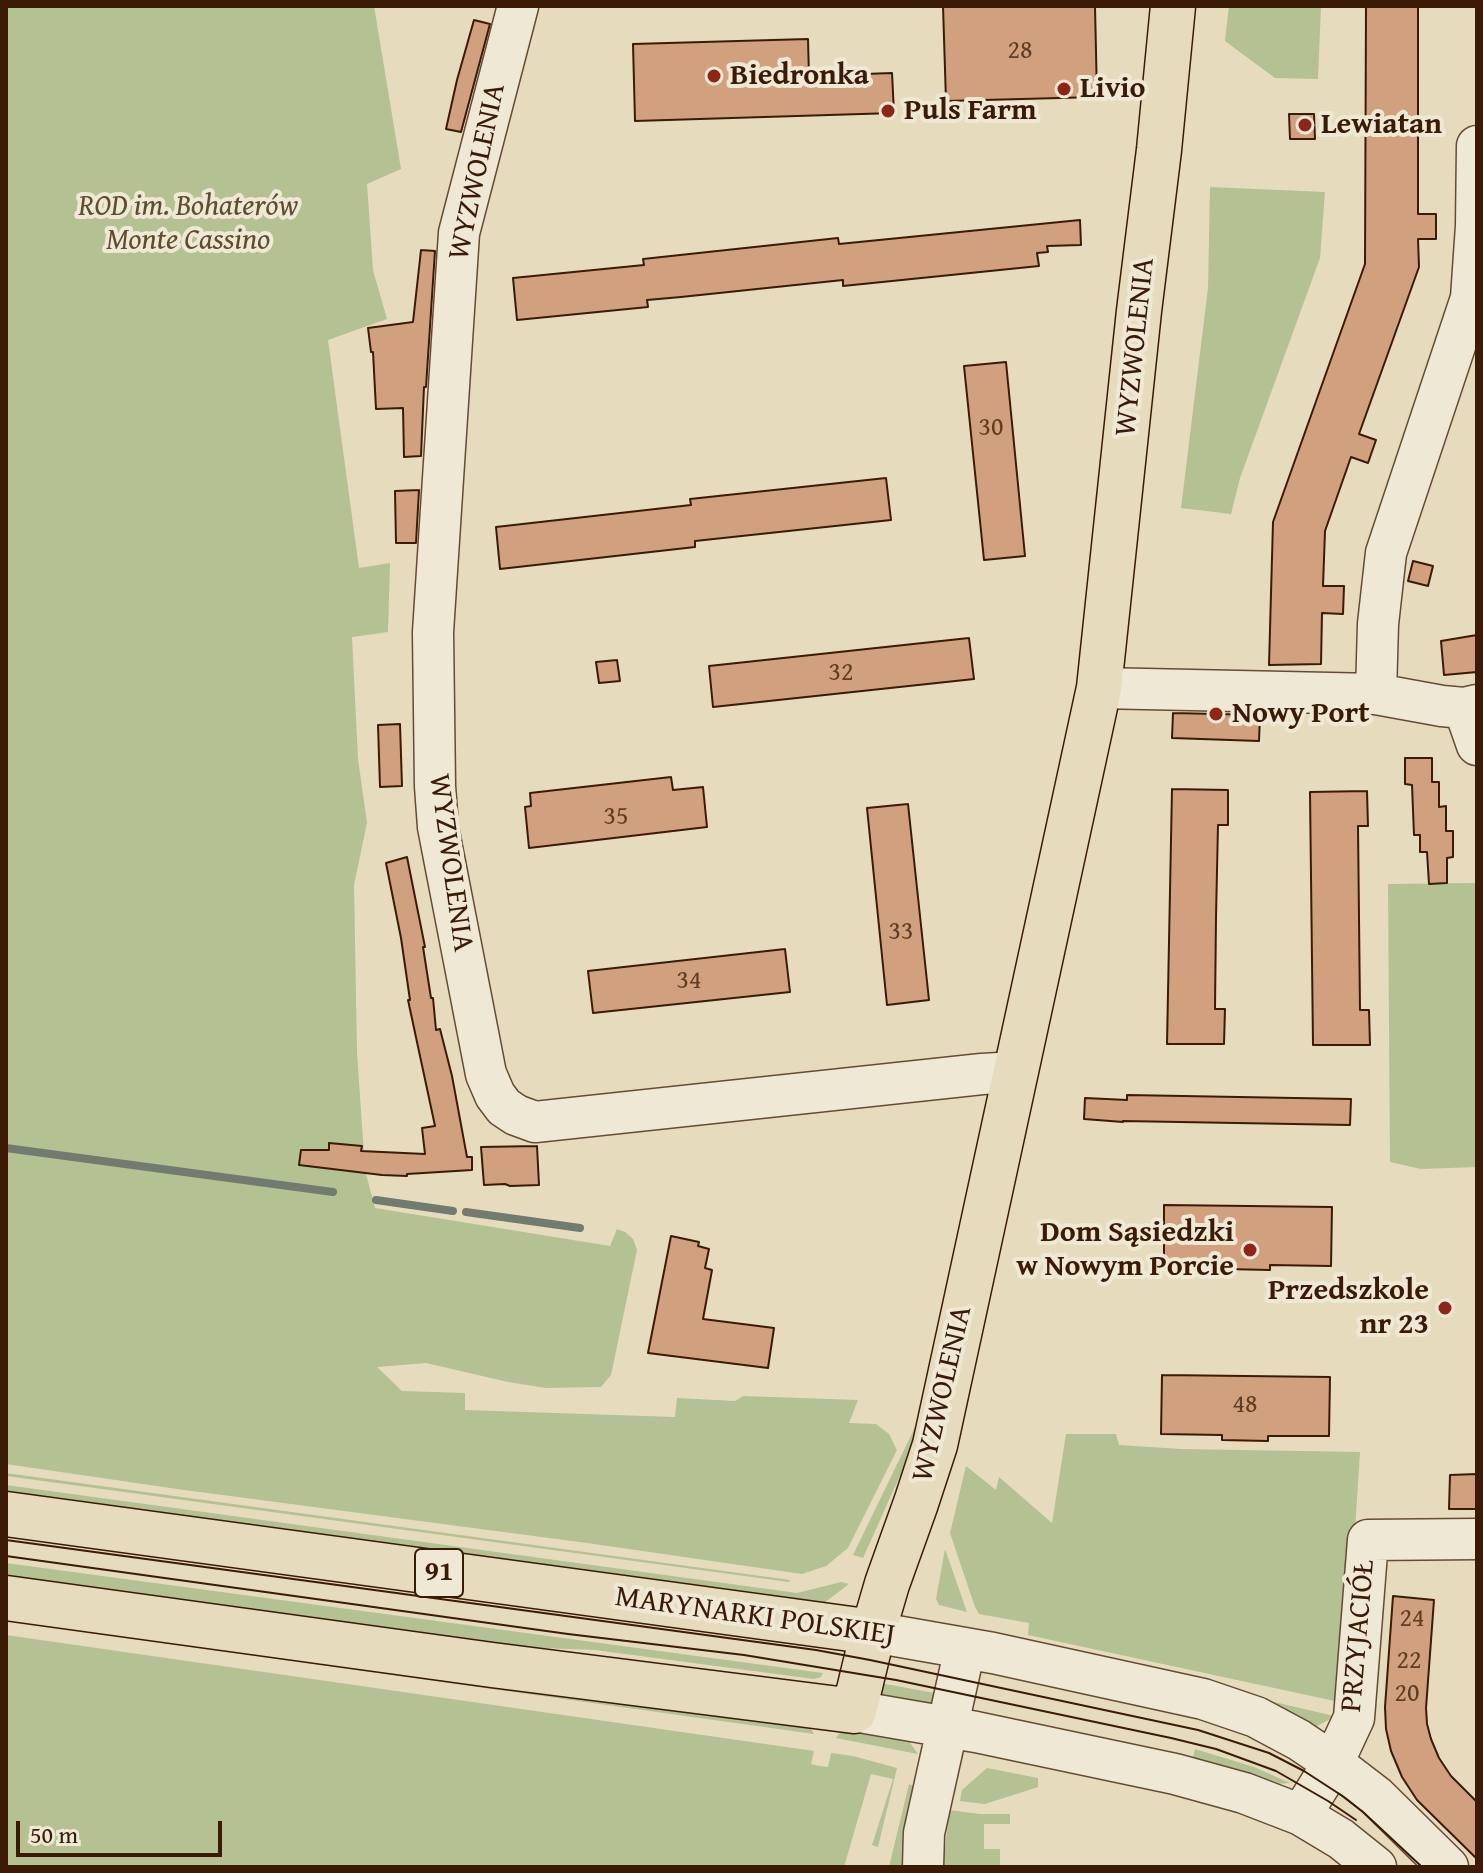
<!DOCTYPE html>
<html>
<head>
<meta charset="utf-8">
<style>
  body { margin:0 }
  #map { position:relative; width:1483px; height:1873px; overflow:hidden; background:#e7dbbe; font-family:"Gentium Book Plus",serif }
  canvas { display:block }
  .frame { position:absolute; inset:0; border:8px solid #3b1b06; pointer-events:none }
  .scale { position:absolute; left:16px; top:1821px; width:206px; height:36px; box-sizing:border-box; border:4px solid #3b1b06; border-top:0; padding-left:10px; font-size:24px; line-height:28px; white-space:nowrap; color:#3b1b06; -webkit-text-stroke:6px #efe8d5; paint-order:stroke }
</style>
</head>
<body>
<div id="map">
<canvas width="1483" height="1873"></canvas>
<div class="frame"></div>
<div class="scale">50 m</div>
</div>
<script>
const context = document.querySelector('canvas').getContext('2d');
context.lineJoin = 'round';
function fill(path, color) { context.fillStyle = color; context.fill(path, 'evenodd'); }
const shape = rows => new Path2D(rows.map(r => 'M' + r).join(''));
function trace(path, color, width, dash) { context.strokeStyle = color; context.lineWidth = width; context.lineCap = dash ? 'butt' : 'round'; context.setLineDash(dash || []); context.stroke(path); }
function write(font, color, halo, rows, align = 'center') {
  context.font = font + ' "Gentium Book Plus",serif'; context.lineWidth = 8; context.setLineDash([]); context.textBaseline = 'middle'; context.strokeStyle = halo; context.fillStyle = color; for (const [text, x, y, turn = 0] of rows) {
    context.save(); context.translate(x, y); context.rotate((+turn || 0) * Math.PI / 180); context.textAlign = isNaN(turn) ? turn : align; if (halo) context.strokeText(text, 0, 0); context.fillText(text, 0, 0); context.restore();
  }
}
const green = shape([
  [6,6,374,6,401,169,367,184,373,270,387,319,328,340,359,568,390,563,388,632,352,637,358,759,367,823,354,885,357,1052,365,1170,375,1208,610,1246,617,1229,625,1232,633,1239,637,1250,611,1375,601,1387,546,1388,508,1382,426,1363,377,1367,402,1391,465,1393,465,1410,675,1417,677,1398,735,1401,743,1396,858,1400,849,1423,876,1424,889,1434,897,1450,848,1548,826,1566,802,1574,587,1543,177,1489,6,1464],
  [1229,6,1321,6,1318,79,1275,78,1225,41],
  [1210,187,1325,192,1320,258,1240,478,1231,514,1181,508,1208,288],
  [1477,883,1477,1167,1421,1169,1390,1162,1388,884],
  [921,1415,925,1420,863,1558,853,1555],
  [1066,1434,1116,1434,1119,1445,1181,1449,1360,1452,1344,1703,1028,1635,1029,1623,979,1614,975,1607,950,1533,966,1466,996,1490,999,1477,1052,1523],
  [6,1473,790,1580,789,1582,6,1476],
  [6,1485,797,1593,841,1582,849,1584,824,1603,6,1498],
  [945,1549,967,1612,939,1605,936,1599],
  [6,1563,823,1673,821,1677,814,1679,595,1650,490,1646,6,1582],
  [6,1611,810,1727,814,1734,6,1621],
  [6,1635,814,1751,811,1764,820,1766,828,1767,831,1753,853,1756,897,1768,878,1847,872,1845,893,1779,871,1774,844,1867,6,1867],
  [880,1683,940,1694,935,1707,886,1701,880,1695],
  [1231,1692,1330,1715,1334,1717,1317,1726,1299,1726],
  [850,1729,908,1740,918,1754,836,1738,842,1730],
  [1195,1749,1254,1767,1290,1783,1274,1784,1192,1762],
  [987,1768,1038,1778,1038,1787,985,1804,960,1801,962,1790],
  [909,1784,914,1786,903,1840,902,1867,889,1867],
  [949,1810,980,1814,1010,1814,1010,1824,984,1824,984,1849,1000,1849,1000,1867,943,1867]
]);
const stream = shape([
  [6,1148,333,1192],
  [376,1200,453,1211],
  [466,1212,580,1228]
]);
const building = shape([
  [943,6,1095,6,1097,97,946,101,943,6],
  [1366,6,1418,6,1418,214,1436,214,1436,239,1418,239,1419,267,1359,434,1376,440,1368,463,1351,457,1325,531,1323,586,1344,586,1343,614,1322,613,1321,664,1269,665,1273,522,1365,264,1366,6],
  [474,20,490,24,461,132,446,129,457,80,474,20],
  [808,39,809,76,892,73,894,113,635,121,633,44,808,39],
  [1289,114,1314,114,1315,139,1290,139,1289,114],
  [1080,220,1081,245,1047,246,1048,252,1037,253,1039,266,843,286,843,280,681,297,647,300,648,307,517,320,513,278,644,265,643,259,838,238,839,244,1080,220],
  [421,250,435,251,426,387,424,387,421,456,404,457,403,408,376,409,373,352,371,352,368,328,413,322,421,250],
  [1006,362,1025,556,984,560,964,366,1006,362],
  [886,478,891,520,695,541,695,547,500,569,496,527,691,505,690,499,886,478],
  [419,490,416,543,396,543,395,491,419,490],
  [1413,561,1433,566,1428,586,1408,581,1413,561],
  [1477,635,1477,672,1444,675,1441,641,1477,635],
  [969,638,974,679,713,707,709,666,969,638],
  [617,660,620,681,599,683,596,662,617,660],
  [1173,713,1260,715,1259,741,1172,738,1173,713],
  [400,724,402,786,380,787,378,725,400,724],
  [1405,758,1432,758,1432,782,1439,782,1439,807,1446,806,1446,831,1453,831,1453,857,1447,858,1447,883,1429,884,1427,852,1420,852,1420,835,1414,835,1412,785,1405,784,1405,758],
  [671,777,673,790,703,787,707,827,529,848,525,807,531,806,530,793,671,777],
  [1172,789,1228,790,1228,825,1218,825,1216,917,1215,1009,1225,1009,1224,1044,1167,1044,1172,789],
  [1367,791,1368,826,1358,826,1360,1010,1369,1010,1370,1045,1313,1045,1310,792,1367,791],
  [908,804,929,1000,887,1005,867,808,908,804],
  [407,857,425,947,423,947,431,998,433,998,436,1030,440,1029,452,1076,467,1157,472,1157,472,1170,407,1174,407,1176,382,1175,299,1165,301,1150,329,1150,329,1143,362,1146,361,1151,425,1154,422,1128,435,1126,408,1000,410,1000,401,938,386,863,407,857],
  [785,949,790,992,593,1013,588,971,785,949],
  [1127,1095,1351,1099,1350,1125,1123,1121,1123,1122,1084,1119,1085,1098,1127,1100,1127,1095],
  [537,1146,539,1185,510,1186,505,1184,484,1185,481,1147,537,1146],
  [1164,1205,1332,1207,1331,1266,1270,1265,1270,1270,1225,1269,1225,1264,1164,1263,1164,1205],
  [671,1236,699,1242,698,1246,709,1249,705,1268,712,1270,703,1319,774,1328,768,1368,648,1353,671,1236],
  [1162,1375,1330,1377,1329,1436,1268,1436,1268,1441,1222,1440,1222,1435,1161,1434,1162,1375],
  [1477,1474,1477,1509,1449,1509,1450,1475,1477,1474],
  [1393,1596,1434,1600,1426,1708,1427,1724,1431,1739,1439,1758,1451,1776,1477,1802,1477,1859,1417,1800,1402,1777,1391,1751,1386,1729,1385,1707,1393,1596]
]);
const minor = shape([
  [518,6,459,233,433,632,435,786,438,827,486,1074,495,1095,504,1107,516,1115,535,1122,982,1074,1016,1072],
  [1099,688,1376,694,1442,706,1464,708,1477,705],
  [1376,694,1378,624,1386,553,1471,298,1476,226,1477,146],
  [1464,708,1477,745],
  [873,1632,993,1653,1203,1699,1256,1717,1299,1740,1333,1763,1376,1796,1448,1867],
  [854,1711,976,1732,1175,1774,1244,1793,1301,1815,1341,1839,1376,1867],
  [1301,1815,1333,1763,1354,1718,1368,1540,1477,1539],
  [923,1867,924,1833,965,1648]
]);
const major = shape([
  [6,1514,873,1632],
  [6,1598,492,1665,854,1711,873,1632,887,1584,916,1503,935,1445,1099,688,1139,311,1159,150,1173,6]
]);
const tram = shape([
  [6,1540,816,1650,870,1660,1198,1730,1269,1753,1304,1771,1344,1797,1363,1812,1422,1867],
  [6,1556,568,1634,744,1655,896,1680,1171,1738,1216,1749,1276,1771,1328,1801,1356,1820]
]);
const markers = [
  [714,76,8,"#8f2418"],
  [1064,89,8,"#8f2418"],
  [888,111,8,"#8f2418"],
  [1305,125,8,"#8f2418"],
  [1216,714,8,"#8f2418"],
  [1250,1250,8,"#8f2418"],
  [1445,1308,8,"#8f2418"]
];
const numberNames = [
  ["28",1020,51],
  ["30",991,428],
  ["32",841,673],
  ["35",616,817],
  ["33",901,932],
  ["34",689,981],
  ["48",1245,1405],
  ["24",1412,1619],
  ["22",1409,1661],
  ["20",1407,1694]
];
const shields = [
  [439,1573,48]
];
const shieldNames = [
  ["91",439,1573]
];
const poiNames = [
  ["Biedronka",730,76],
  ["Livio",1080,89],
  ["Puls Farm",904,111],
  ["Lewiatan",1321,125],
  ["Nowy Port",1232,714],
  ["Dom Sąsiedzki",1234,1233,"right"],
  ["w Nowym Porcie",1234,1267,"right"],
  ["Przedszkole",1429,1291,"right"],
  ["nr 23",1429,1325,"right"]
];
const streetNames = [
  ["WYZWOLENIA",478,172,-78],
  ["WYZWOLENIA",1136,347,-84],
  ["WYZWOLENIA",450,863,82],
  ["WYZWOLENIA",943,1394,-77],
  ["MARYNARKI POLSKIEJ",755,1617,8],
  ["PRZYJACIÓŁ",1359,1636,-85]
];
const parkNames = [
  ["ROD im. Bohaterów",188,207],
  ["Monte Cassino",188,241]
];
fill(green, '#b3c193');
trace(stream, '#727b6f', 8);
fill(building, '#d1a07f');
trace(building, '#3b1b06', 2);
trace(minor, '#664b34', 43);
trace(major, '#3b1b06', 47);
trace(minor, '#efe8d5', 40);
trace(major, '#e7dbbe', 44);
trace(tram, '#3b1b06', 2);
for (const [x, y, r, color] of markers) { const dot = new Path2D(); dot.arc(x, y, r, 0, 2 * Math.PI); context.fillStyle = color; context.fill(dot); trace(dot, '#efe8d5', 3); }
write('26px', '#603c24', null, numberNames);
for (const [x, y, w] of shields) { const box = new Path2D(); box.roundRect(x - w / 2, y - 24, w, 48, 6); context.fillStyle = '#efe8d5'; context.fill(box); trace(box, '#3b1b06', 2); }
write('bold 28px', '#3b1b06', null, shieldNames);
write('bold 30px', '#3b1b06', '#efe8d5', poiNames, 'left');
write('30px', '#3b1b06', '#efe8d5', streetNames);
write('italic 30px', '#5f4d30', '#efe8d5', parkNames);
</script>
</body>
</html>
